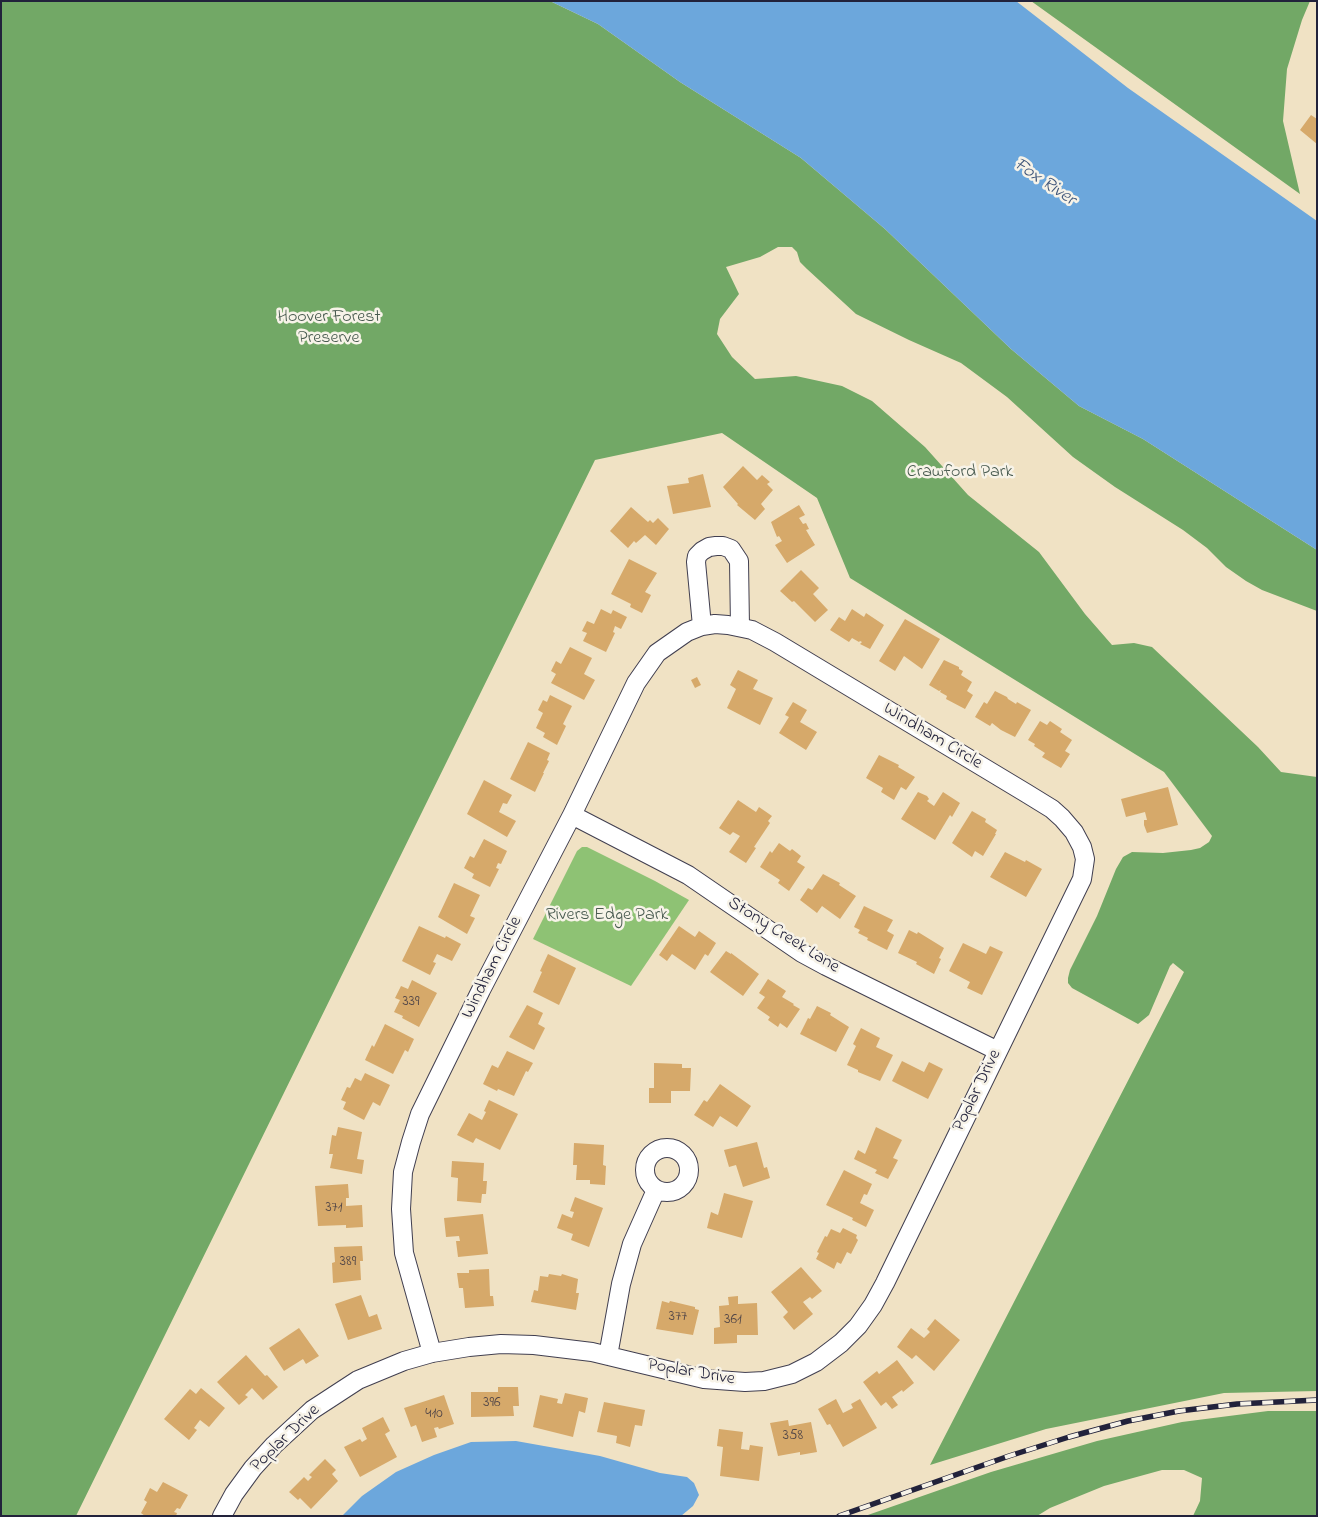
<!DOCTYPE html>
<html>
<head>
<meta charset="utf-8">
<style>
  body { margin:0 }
  #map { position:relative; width:1318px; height:1517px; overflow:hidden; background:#f0e2c4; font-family:"Indie Flower",sans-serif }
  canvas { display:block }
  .frame { position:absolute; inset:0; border:2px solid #22223b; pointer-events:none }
</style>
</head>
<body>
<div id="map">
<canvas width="1318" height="1517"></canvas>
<div class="frame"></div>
</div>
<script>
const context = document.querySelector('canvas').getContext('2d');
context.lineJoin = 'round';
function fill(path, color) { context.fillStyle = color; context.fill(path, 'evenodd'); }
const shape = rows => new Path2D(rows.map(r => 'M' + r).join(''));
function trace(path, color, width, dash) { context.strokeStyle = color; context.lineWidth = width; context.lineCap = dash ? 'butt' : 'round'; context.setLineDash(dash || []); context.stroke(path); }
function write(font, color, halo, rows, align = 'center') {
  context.font = font + ' "Indie Flower",sans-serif'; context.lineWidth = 5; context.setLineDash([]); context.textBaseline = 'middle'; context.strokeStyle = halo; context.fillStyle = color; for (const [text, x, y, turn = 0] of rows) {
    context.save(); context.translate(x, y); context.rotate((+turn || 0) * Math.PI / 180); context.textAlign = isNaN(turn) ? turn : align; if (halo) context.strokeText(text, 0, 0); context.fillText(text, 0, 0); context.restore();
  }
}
const green = shape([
  [582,847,587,847,655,881,689,900,631,986,533,939,577,851]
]);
const forest = shape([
  [1,1,550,1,598,24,680,82,801,158,885,229,1011,349,1079,406,1143,439,1317,550,1317,611,1262,590,1246,581,1226,567,1207,548,1183,530,1115,487,1073,457,1007,397,961,363,909,340,856,314,807,269,800,262,797,252,792,247,778,247,760,257,726,267,739,294,720,319,717,334,732,357,755,379,796,376,842,386,872,401,925,447,968,495,1039,552,1085,614,1112,645,1134,643,1152,647,1258,747,1281,772,1317,777,1317,1391,1224,1393,1046,1429,930,1465,1184,972,1173,963,1170,966,1149,1015,1138,1024,1072,988,1068,983,1068,978,1070,970,1097,916,1116,869,1123,857,1132,852,1163,853,1191,850,1200,848,1209,842,1212,836,1164,772,850,578,817,498,722,433,595,460,76,1516,1,1516],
  [1031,1,1310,1,1302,20,1287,69,1283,121,1300,194],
  [1268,1411,1317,1411,1317,1516,1193,1516,1200,1501,1202,1478,1184,1470,1162,1470,1104,1486,1050,1508,1037,1516,865,1516,991,1472,1097,1441,1182,1422]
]);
const water = shape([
  [550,1,1016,1,1128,88,1317,221,1317,550,1143,439,1079,406,1011,349,885,229,801,158,680,82,598,24],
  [516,1441,600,1456,660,1473,687,1477,694,1483,699,1495,693,1506,681,1516,342,1516,362,1496,396,1472,434,1455,471,1442]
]);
const building = shape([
  [1311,115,1317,119,1317,144,1300,130],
  [743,466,757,480,762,475,770,482,767,484,773,490,761,504,765,509,755,520,737,505,738,504,723,487],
  [703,474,711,507,673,514,667,486,689,483,688,478],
  [799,505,805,515,799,518,803,524,806,523,809,529,806,530,815,545,787,563,775,545,782,541,779,536,777,537,771,522],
  [631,507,648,522,650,520,653,523,658,518,669,529,656,545,645,535,636,543,634,541,628,548,610,531],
  [629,559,657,573,645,592,651,595,642,613,630,607,631,604,611,594],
  [801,570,819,588,813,594,828,610,815,622,794,601,792,602,780,591],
  [601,609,611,614,613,610,627,617,621,629,615,626,613,632,615,633,606,652,583,641,587,633,582,631,587,621,594,624],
  [852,609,864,617,866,613,884,625,870,649,860,644,862,642,860,641,859,642,852,638,849,642,830,630,839,617,845,621],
  [905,619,940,639,922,669,904,656,895,671,879,661],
  [570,647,592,658,584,674,595,680,584,700,551,683,556,674,551,671,556,661,561,664],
  [944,660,959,667,959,669,963,671,961,675,972,682,967,691,973,695,965,709,946,699,947,696,940,692,941,690,939,691,929,685],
  [738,670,758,680,753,689,773,698,760,725,727,708,736,689,730,685],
  [697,677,701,685,695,688,691,680],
  [995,691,1007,697,1008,699,1016,704,1017,702,1031,710,1015,737,1001,730,992,723,990,726,975,717,984,702,987,704],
  [550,695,572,706,563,724,566,726,557,745,543,737,545,733,536,728,543,713,538,710,543,700,547,702],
  [793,702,807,710,800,722,817,732,806,750,779,733,789,717,785,715],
  [1040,721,1047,725,1050,721,1062,729,1060,732,1072,740,1065,751,1070,754,1061,768,1042,757,1045,753,1034,746,1035,744,1028,740],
  [528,742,550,753,547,760,549,761,543,773,544,773,535,792,510,779],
  [879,755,899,765,898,767,915,777,906,790,901,787,894,800,881,792,883,788,866,778],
  [484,780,512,795,507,804,503,803,499,812,516,821,507,837,467,814],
  [1168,787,1178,825,1147,833,1144,825,1144,820,1147,820,1145,812,1126,817,1121,799],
  [918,792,927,796,929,799,927,801,934,806,943,792,960,803,952,817,950,815,935,840,901,819],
  [738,800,756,812,759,807,772,816,768,821,770,823,754,847,756,848,746,863,729,852,740,836,733,832,730,835,719,828],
  [972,811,986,819,985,822,997,830,995,834,996,834,983,856,975,851,972,857,952,843],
  [484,839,507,851,501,864,498,863,496,868,499,869,490,887,472,878,474,874,464,868,470,856,474,858],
  [779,843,790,851,792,849,801,856,797,862,805,867,789,891,778,883,780,880,760,867,770,851,772,853],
  [1005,852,1025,862,1026,860,1042,869,1026,897,990,877],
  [823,874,840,883,839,885,856,896,840,919,822,906,817,913,800,900,808,888,812,890],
  [454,883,480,895,470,916,475,918,467,934,438,917],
  [864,906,893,920,887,931,894,935,887,950,867,940,868,938,858,933,860,930,854,927],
  [419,926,445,938,446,936,461,944,452,961,437,954,433,962,436,963,430,975,402,961],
  [679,926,695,937,699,931,716,943,708,956,705,954,695,970,672,954,667,961,659,955],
  [909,930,917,934,918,932,944,948,939,958,941,959,934,974,916,964,917,962,898,953],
  [963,943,986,954,990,946,1003,952,982,995,967,988,970,982,949,971],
  [726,951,731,954,731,953,759,974,743,996,710,972],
  [548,954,576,968,559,1005,533,992,542,972,540,971],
  [768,979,786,991,782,997,794,1004,793,1005,800,1009,787,1028,780,1023,778,1027,768,1020,770,1017,757,1008,765,997,759,993],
  [412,980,437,993,419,1027,402,1018,403,1016,394,1012,400,1000,395,998,401,986,408,989],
  [527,1005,543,1013,538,1024,545,1028,534,1050,509,1037],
  [817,1006,831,1013,830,1015,849,1027,836,1052,800,1034,808,1018,810,1019],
  [385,1024,414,1039,408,1052,405,1050,393,1074,365,1060,372,1045,374,1047],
  [861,1028,880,1038,876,1047,893,1055,880,1081,858,1072,858,1070,847,1065,856,1046,853,1044],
  [507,1051,533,1063,528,1072,526,1071,514,1096,498,1089,497,1091,483,1084,492,1065,498,1068],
  [902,1061,924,1072,929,1062,943,1069,928,1099,892,1081],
  [654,1063,682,1064,682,1068,691,1068,690,1091,671,1091,671,1103,649,1103,649,1088,654,1088],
  [365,1073,390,1085,380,1106,373,1102,364,1120,343,1109,346,1102,341,1100,347,1087,350,1088,355,1078,361,1081],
  [720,1084,751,1106,737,1127,720,1116,713,1127,694,1115,704,1100,707,1102],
  [489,1100,518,1114,500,1150,476,1138,473,1143,457,1135,469,1113,482,1120,486,1112,484,1111],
  [338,1127,362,1132,357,1159,364,1160,362,1174,330,1168,333,1154,329,1154,332,1135,336,1136],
  [876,1127,902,1140,893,1158,898,1160,888,1179,875,1173,877,1170,854,1159,858,1150,865,1154],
  [757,1142,764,1168,767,1167,770,1178,743,1187,736,1165,729,1167,724,1150],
  [574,1143,604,1145,603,1165,606,1166,605,1185,590,1184,590,1180,576,1180,577,1165,573,1165],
  [452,1161,484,1163,483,1181,487,1181,486,1194,482,1194,481,1203,457,1201,458,1178,451,1177],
  [844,1170,872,1184,867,1195,864,1194,860,1203,874,1210,866,1227,852,1220,853,1218,826,1205],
  [348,1184,349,1198,346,1198,346,1206,362,1205,363,1227,346,1228,346,1225,318,1226,315,1186],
  [724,1193,753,1201,742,1238,707,1228,711,1212,718,1215],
  [575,1197,603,1208,589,1247,571,1240,573,1234,557,1228,562,1214,572,1218,574,1212,570,1211],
  [483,1214,488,1254,458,1257,456,1241,460,1241,459,1236,446,1237,444,1218],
  [843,1228,857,1235,856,1238,858,1240,851,1254,847,1252,841,1264,837,1262,834,1269,816,1259,819,1253,817,1252,825,1236,827,1237,831,1229,840,1233],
  [362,1246,363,1261,360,1261,361,1280,333,1283,332,1263,335,1262,334,1247],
  [801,1267,822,1291,812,1299,810,1297,803,1302,813,1314,794,1330,783,1317,788,1312,771,1292],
  [489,1269,490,1296,493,1296,494,1306,465,1308,463,1288,459,1288,457,1273,469,1273,469,1270],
  [549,1274,561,1276,562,1274,578,1279,576,1293,579,1293,576,1310,531,1302,534,1290,538,1291,540,1276,548,1277],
  [361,1295,369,1317,377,1314,382,1329,348,1340,335,1304],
  [738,1296,738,1304,757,1303,758,1335,737,1335,737,1343,714,1344,714,1328,720,1327,719,1306,729,1305,728,1297],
  [662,1301,669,1303,670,1301,695,1307,695,1309,699,1310,693,1335,656,1329],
  [935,1319,960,1340,934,1371,916,1355,912,1359,897,1347,911,1328,924,1338,930,1332,927,1329],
  [299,1328,319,1356,306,1364,303,1359,284,1371,269,1348],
  [246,1355,265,1376,267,1375,278,1387,263,1400,252,1388,245,1395,248,1397,239,1405,217,1382],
  [897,1360,914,1383,903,1392,902,1390,892,1397,898,1405,892,1409,886,1402,881,1406,863,1382,877,1371,879,1374],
  [498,1387,518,1387,519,1406,513,1406,514,1416,471,1417,471,1392,498,1392],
  [201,1388,225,1408,209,1427,200,1420,194,1428,197,1430,189,1440,164,1419,190,1389,196,1394],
  [565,1393,588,1398,585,1413,579,1411,573,1437,533,1427,540,1395,558,1399,557,1403,562,1404],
  [444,1395,454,1424,439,1429,438,1427,434,1428,437,1437,422,1442,416,1425,411,1427,404,1408],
  [836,1399,843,1413,853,1408,851,1404,860,1399,877,1428,843,1447,830,1424,827,1425,818,1409],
  [604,1402,645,1410,642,1426,635,1425,630,1447,616,1443,617,1436,597,1432],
  [383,1417,390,1431,385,1434,397,1457,360,1477,344,1447,360,1439,362,1442,367,1439,362,1428],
  [788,1420,789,1426,811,1422,817,1452,800,1455,800,1452,778,1456,770,1423],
  [719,1429,743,1432,741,1449,749,1450,750,1445,763,1447,759,1481,720,1476,723,1447,717,1446],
  [325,1459,336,1470,332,1474,338,1481,311,1509,300,1498,298,1500,289,1492,304,1477,308,1481,312,1477,309,1475],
  [163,1482,188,1495,180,1509,177,1508,174,1512,177,1513,176,1516,145,1516,141,1513,147,1502,144,1500,150,1488,157,1492]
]);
const minor = shape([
  [702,626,696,562,697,556,702,551,709,547,716,546,723,546,731,549,739,561,740,627],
  [572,815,688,875,802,953,826,966,998,1051],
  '645 1170a22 22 0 1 1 44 0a22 22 0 1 1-44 0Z',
  [608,1356,621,1284,632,1244,656,1190],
  [222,1516,234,1494,253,1468,274,1445,312,1410,358,1380,404,1361,432,1353,469,1347,501,1344,534,1345,592,1352,704,1379,745,1382,764,1381,792,1374,816,1362,841,1343,858,1326,873,1305,885,1283,1082,879,1085,859,1082,847,1074,832,1062,818,1052,809,1026,793,775,642,752,630,728,625,715,624,702,626,687,632,657,653,636,683,572,815,481,990,420,1114,411,1142,403,1172,401,1209,404,1253,432,1353]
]);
const rail = shape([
  [839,1516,1009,1456,1069,1437,1128,1421,1179,1411,1237,1404,1317,1400]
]);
const numberNames = [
  ["339",411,1003],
  ["371",334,1209],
  ["389",348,1263],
  ["377",678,1318],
  ["361",733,1321],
  ["396",492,1404],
  ["410",434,1415],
  ["358",793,1437]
];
const parkNames = [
  ["Hoover Forest",329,318],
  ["Preserve",329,339],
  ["Crawford Park",960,473],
  ["Rivers Edge Park",607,916]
];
const streetNames = [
  ["Windham Circle",932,737,31],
  ["Stony Creek Lane",783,936,32],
  ["Windham Circle",493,968,-63],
  ["Poplar Drive",978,1091,-64],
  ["Poplar Drive",691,1373,10],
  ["Poplar Drive",286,1439,-44]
];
const waterNames = [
  ["Fox River",1044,183,34]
];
fill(green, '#8ec274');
fill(forest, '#72a866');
fill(water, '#6ca7dc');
fill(building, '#d6a96a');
trace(minor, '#413f50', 20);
trace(minor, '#fff', 18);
trace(rail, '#22223b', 5.5);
trace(rail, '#f7f3e8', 4, [11]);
write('15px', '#4f4447', null, numberNames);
write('18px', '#485a4f', '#f7f3e8', parkNames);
write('18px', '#22223b', '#f7f3e8', streetNames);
write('italic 19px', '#40577b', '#f7f3e8', waterNames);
</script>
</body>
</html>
